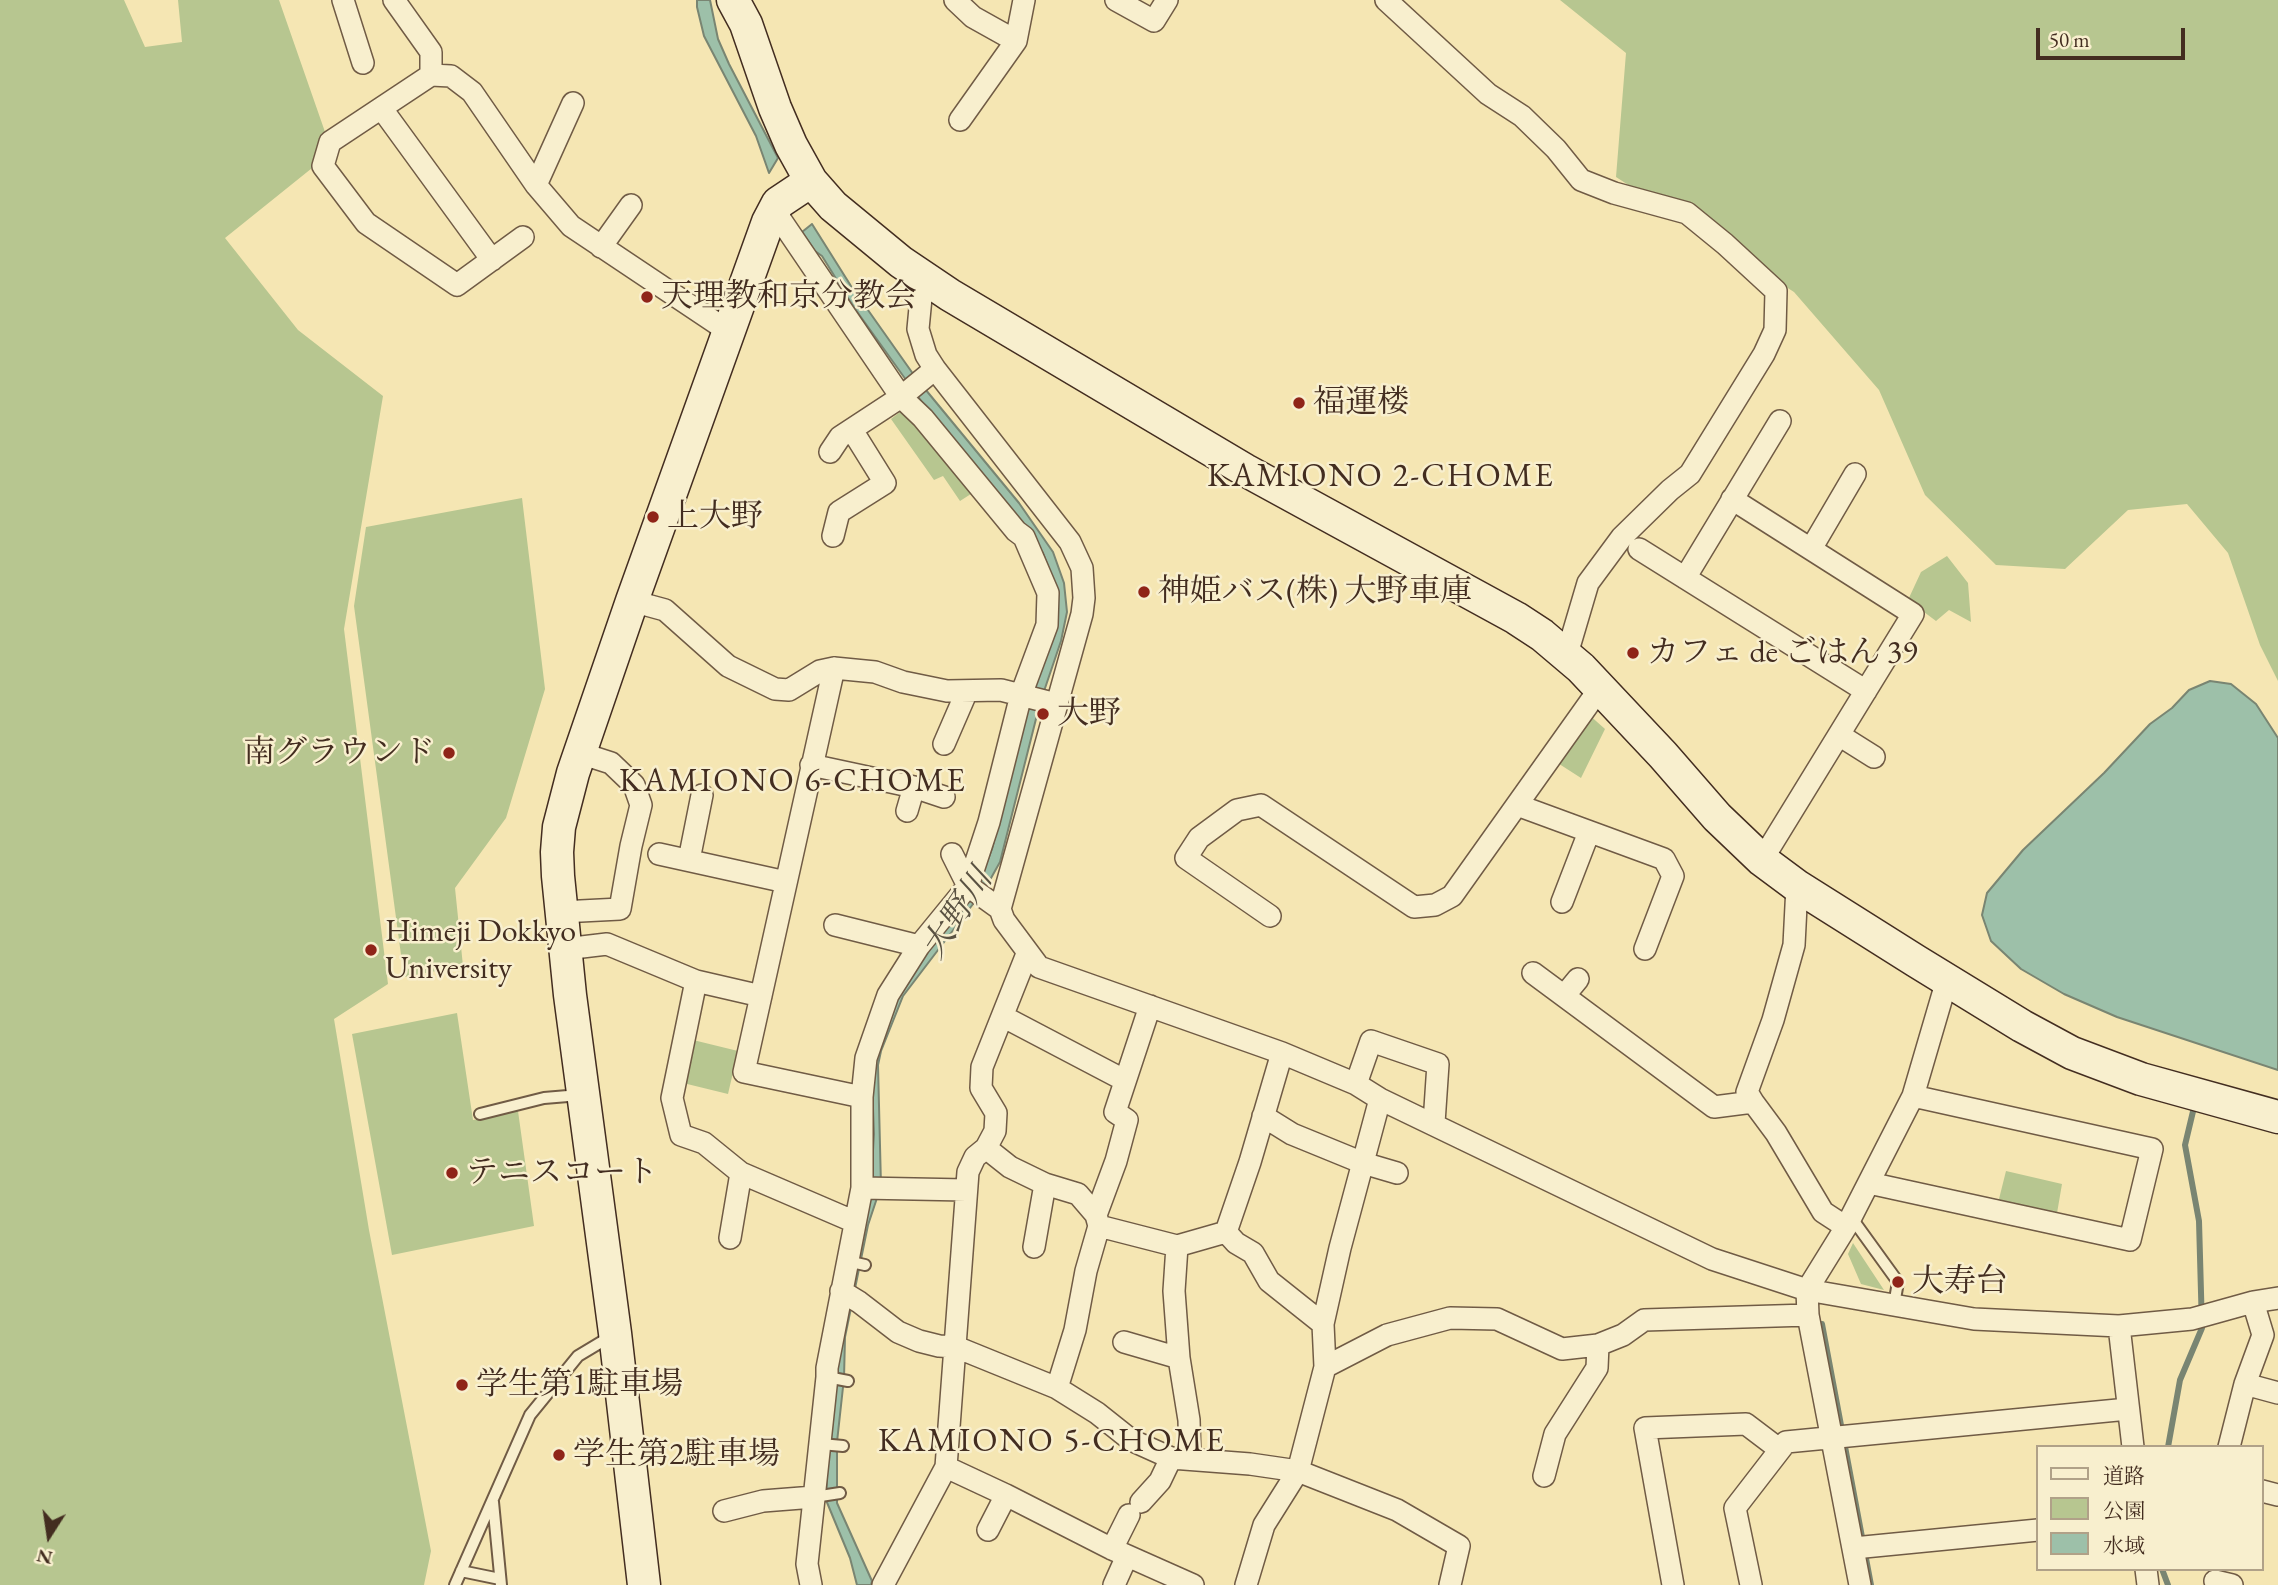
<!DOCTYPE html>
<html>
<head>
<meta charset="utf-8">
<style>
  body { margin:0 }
  #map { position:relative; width:2278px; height:1585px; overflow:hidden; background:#f5e6b3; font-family:"EB Garamond","Noto Serif JP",serif }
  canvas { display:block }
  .legend { position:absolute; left:2036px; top:1445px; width:228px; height:126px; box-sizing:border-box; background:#f8efce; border:2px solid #b0a188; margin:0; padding:9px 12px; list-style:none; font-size:21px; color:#432d20 }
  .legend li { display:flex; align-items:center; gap:14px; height:35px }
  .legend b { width:35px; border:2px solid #b0a188 }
  .north { position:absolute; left:14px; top:1501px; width:70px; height:70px; -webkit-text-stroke:5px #f8efce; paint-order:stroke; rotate:192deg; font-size:19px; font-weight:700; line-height:28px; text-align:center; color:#432d20 }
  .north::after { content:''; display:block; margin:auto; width:24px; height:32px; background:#432d20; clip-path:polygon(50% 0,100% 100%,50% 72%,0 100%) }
  .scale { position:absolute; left:2036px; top:28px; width:149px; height:32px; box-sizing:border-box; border:4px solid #432d20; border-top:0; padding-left:9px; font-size:21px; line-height:24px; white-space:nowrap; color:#432d20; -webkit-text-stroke:5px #f8efce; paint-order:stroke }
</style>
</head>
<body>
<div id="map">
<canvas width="2278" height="1585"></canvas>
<ul class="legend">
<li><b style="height:9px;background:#f8efce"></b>道路</li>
<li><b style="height:19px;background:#b7c690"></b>公園</li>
<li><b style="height:19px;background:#9dc0a9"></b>水域</li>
</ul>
<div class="north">N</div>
<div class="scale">50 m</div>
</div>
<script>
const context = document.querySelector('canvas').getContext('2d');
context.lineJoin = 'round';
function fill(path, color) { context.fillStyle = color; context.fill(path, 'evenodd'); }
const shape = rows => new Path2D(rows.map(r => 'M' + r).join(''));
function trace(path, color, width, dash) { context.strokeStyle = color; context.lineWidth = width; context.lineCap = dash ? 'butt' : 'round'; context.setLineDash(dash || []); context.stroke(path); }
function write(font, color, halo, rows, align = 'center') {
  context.font = font + ' "EB Garamond","Noto Serif JP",serif'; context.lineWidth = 5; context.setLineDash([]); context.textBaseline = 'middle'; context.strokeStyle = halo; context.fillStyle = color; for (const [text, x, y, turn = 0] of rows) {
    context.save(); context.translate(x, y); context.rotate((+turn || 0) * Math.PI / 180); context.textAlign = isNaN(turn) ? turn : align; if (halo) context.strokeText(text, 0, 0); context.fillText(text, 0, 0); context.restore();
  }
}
const green = shape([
  [0,0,124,0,145,47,182,42,178,0,279,0,332,152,225,238,298,330,383,396,344,629,388,984,334,1019,369,1230,431,1551,424,1585,0,1585],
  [1560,0,2278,0,2278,681,2260,645,2228,553,2187,504,2128,510,2065,569,1996,565,1925,495,1879,390,1794,292,1616,177,1626,53],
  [905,408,974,492,960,501,943,476,934,480,891,419],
  [522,498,545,689,506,818,455,888,463,966,404,977,354,606,366,527],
  [1947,556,1968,583,1971,622,1949,610,1936,621,1908,600,1921,572],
  [1587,713,1605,729,1581,778,1553,760],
  [457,1013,473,1120,518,1111,534,1226,392,1255,352,1034],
  [689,1039,738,1051,728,1094,679,1082],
  [2006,1171,2062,1184,2056,1219,1996,1211],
  [1853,1243,1884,1290,1861,1284,1848,1254]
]);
const water = shape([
  [697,0,710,0,718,39,729,64,778,158,769,173,756,136,704,36,697,7,697,0],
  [812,224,851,286,916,378,1019,503,1053,552,1064,583,1067,612,1061,641,1040,703,1000,862,986,887,903,996,881,1051,878,1065,881,1186,868,1225,845,1337,844,1378,837,1442,837,1503,872,1581,871,1585,857,1585,850,1558,826,1500,828,1451,839,1332,871,1183,874,1134,872,1083,873,1049,897,991,979,883,992,849,1025,716,1054,582,1043,553,924,405,853,306,822,256,815,251,802,232,812,224],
  [2210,681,2231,684,2256,704,2278,738,2278,1070,2117,1017,2064,994,2021,969,1991,941,1982,915,1987,893,2023,850,2104,773,2150,724,2172,708,2189,690,2210,681]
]);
const stream = shape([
  [1822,1324,1871,1585],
  [2168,1447,2180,1380,2202,1328,2199,1221,2185,1145,2195,1103],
  [2162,1569,2168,1585]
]);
const lane = shape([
  [480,1114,544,1098,580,1095],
  [1851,1217,1898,1282,1894,1305],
  [847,1261,865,1265],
  [827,1377,848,1381],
  [821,1444,843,1446],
  [814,1497,840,1493],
  [493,1502,501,1585],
  [461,1571,500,1579],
  [455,1585,530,1415,578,1356,613,1335]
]);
const street = shape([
  [343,0,363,63],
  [394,0,431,52,431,75],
  [955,0,973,17,1016,41],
  [1116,0,1154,21,1167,0],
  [1386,0,1488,94,1522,116,1556,149,1581,180,1614,193,1687,213,1725,244,1776,291,1775,330,1764,354,1690,474,1670,490,1622,537,1588,583,1567,654],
  [382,109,492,260],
  [960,120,1016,41,1024,0],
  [536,185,573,103],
  [774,210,901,397,923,418,1016,531,1024,537,1048,593,1047,625,1021,695,989,822,968,886,919,946,888,995,866,1058,862,1097,862,1188,827,1368,827,1377,807,1564,811,1585],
  [523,237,457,285,366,223,323,166,330,142,431,75,451,76,472,92,536,185,571,226,728,331],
  [601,247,631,205],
  [923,277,918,329,926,355,935,369,1070,542,1082,568,1084,598,1082,614,1000,909,1004,920,1039,967,1282,1053,1356,1084,1380,1099,1712,1259,1807,1290,1974,1319,2119,1326,2192,1319,2253,1302,2278,1298],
  [830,452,840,437,901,397,935,369],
  [1732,499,1913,614,1762,860],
  [833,536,839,512,885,483,852,430],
  [1639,549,1866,691],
  [1811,549,1855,474],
  [1685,578,1780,421],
  [632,601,665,610,728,666,775,689,789,690,820,671,834,668,875,672,903,682,947,691,1001,690,1056,704],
  [834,668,744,1072,862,1097],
  [1839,735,1874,757],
  [944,744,967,691],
  [811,765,914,787,944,797],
  [1517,805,1664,859,1673,876,1645,949],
  [907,811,914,787],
  [659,854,786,882],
  [952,854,968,886,1000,909],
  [689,860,702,795],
  [1562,902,1589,832],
  [561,912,620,909,631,846,641,805,634,785,611,763,580,753],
  [1270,916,1186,858,1199,838,1237,810,1261,805,1414,907,1435,905,1452,896,1600,688],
  [835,925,919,946],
  [565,949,607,944,696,981,761,996],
  [1533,973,1714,1107,1753,1102,1776,1133,1823,1212,1846,1227],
  [696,981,672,1098,681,1135,704,1143,741,1173,855,1222],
  [1564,996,1578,979],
  [1004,1017,1124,1080],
  [1356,1084,1371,1041,1438,1064,1434,1123],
  [1753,1102,1747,1092,1773,1020,1794,945,1797,886],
  [1263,1116,1292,1134,1363,1163,1397,1173],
  [986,1148,1010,1167,1045,1184,1078,1194,1096,1215,1099,1226,1177,1246,1226,1232,1236,1243,1253,1253,1269,1281,1323,1324],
  [1869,1183,2130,1240,2152,1149,1913,1096],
  [862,1188,966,1190],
  [1096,1215,1116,1161,1127,1120,1115,1112,1150,1006],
  [1226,1232,1250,1162,1282,1053],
  [730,1238,741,1173],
  [1177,1246,1174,1291,1179,1358,1189,1420,1190,1458],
  [1034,1247,1045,1184],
  [841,1291,859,1302,898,1332,919,1341,939,1346,956,1347,1057,1388,1097,1413,1131,1440,1171,1458,1250,1464,1298,1471,1397,1510,1459,1546,1450,1585],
  [2119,1326,2133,1447],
  [1124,1342,1179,1358],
  [1325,1367,1387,1335,1450,1318,1497,1319,1562,1349,1598,1345,1623,1335,1644,1320,1808,1315],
  [2245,1384,2278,1393],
  [1057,1388,1075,1330,1086,1271,1099,1226],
  [2229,1447,2245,1384,2263,1335,2253,1302],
  [946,1467,1006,1495,1112,1549,1193,1585],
  [1544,1476,1555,1434,1597,1368,1598,1345],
  [2262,1491,2278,1495],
  [1141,1502,1160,1481,1171,1458],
  [724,1511,763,1501,814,1497],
  [988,1530,1006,1495],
  [1854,1548,2038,1530],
  [1112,1549,1129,1515],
  [2146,1569,2148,1585],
  [2215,1581,2232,1585],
  [883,1585,946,1467,968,1172,975,1157,986,1148,995,1131,996,1113,981,1088,982,1067,1027,954],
  [1114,1585,1127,1556],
  [1246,1585,1264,1525,1298,1471,1325,1367,1323,1324,1340,1248,1380,1099],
  [1673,1585,1645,1428,1746,1424,1779,1449],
  [1751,1585,1735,1508,1786,1442,2128,1409],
  [1860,1585,1808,1315,1807,1290,1846,1227,1913,1096,1947,980]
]);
const secondary = shape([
  [733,0,746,24,775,108,791,145,811,181,833,206,901,262,950,295,1245,470,1516,618,1542,635,1581,668,1663,755,1717,817,1762,860,1797,886,1916,961,2022,1026,2072,1053,2141,1079,2278,1117],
  [644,1585,615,1333,570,995,558,876,557,852,559,827,573,773,632,601,768,222,778,203,811,181]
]);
const markers = [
  [647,297,7,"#8f2418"],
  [1299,403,7,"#8f2418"],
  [653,517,7,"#8f2418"],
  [1144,592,7,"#8f2418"],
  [1633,653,7,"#8f2418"],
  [1043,714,7,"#8f2418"],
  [449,753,7,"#8f2418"],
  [371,950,7,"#8f2418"],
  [452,1173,7,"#8f2418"],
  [1898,1282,7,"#8f2418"],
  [462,1385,7,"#8f2418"],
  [559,1455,7,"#8f2418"]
];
const poiNames = [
  ["天理教和京分教会",661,297],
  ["福運楼",1313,403],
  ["上大野",667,517],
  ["神姫バス(株) 大野車庫",1158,592],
  ["カフェ de ごはん 39",1647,653],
  ["大野",1057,714],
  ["南グラウンド",435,753,"right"],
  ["Himeji Dokkyo",385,932],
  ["University",385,969],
  ["テニスコート",466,1173],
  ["大寿台",1912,1282],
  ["学生第1駐車場",476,1385],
  ["学生第2駐車場",573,1455]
];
const neighbourhoodNames = [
  ["KAMIONO 2-CHOME",1381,477],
  ["KAMIONO 6-CHOME",793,782],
  ["KAMIONO 5-CHOME",1052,1442]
];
const waterNames = [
  ["大野川",958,914,-57]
];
fill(green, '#b7c690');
fill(water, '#9dc0a9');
trace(water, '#798572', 2);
trace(stream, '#798572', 6);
trace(lane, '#705b45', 14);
trace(street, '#705b45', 24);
trace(secondary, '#432d20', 35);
trace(lane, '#f8efce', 10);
trace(street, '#f8efce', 21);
trace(secondary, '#f8efce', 32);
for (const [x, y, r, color] of markers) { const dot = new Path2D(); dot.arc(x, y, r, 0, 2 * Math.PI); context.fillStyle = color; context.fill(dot); trace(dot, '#f8efce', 2.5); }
write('32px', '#432d20', '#f8efce', poiNames, 'left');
context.letterSpacing = '2px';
write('33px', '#432d20', '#f8efce', neighbourhoodNames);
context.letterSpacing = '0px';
write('italic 33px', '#5a5242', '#f8efce', waterNames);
</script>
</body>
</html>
